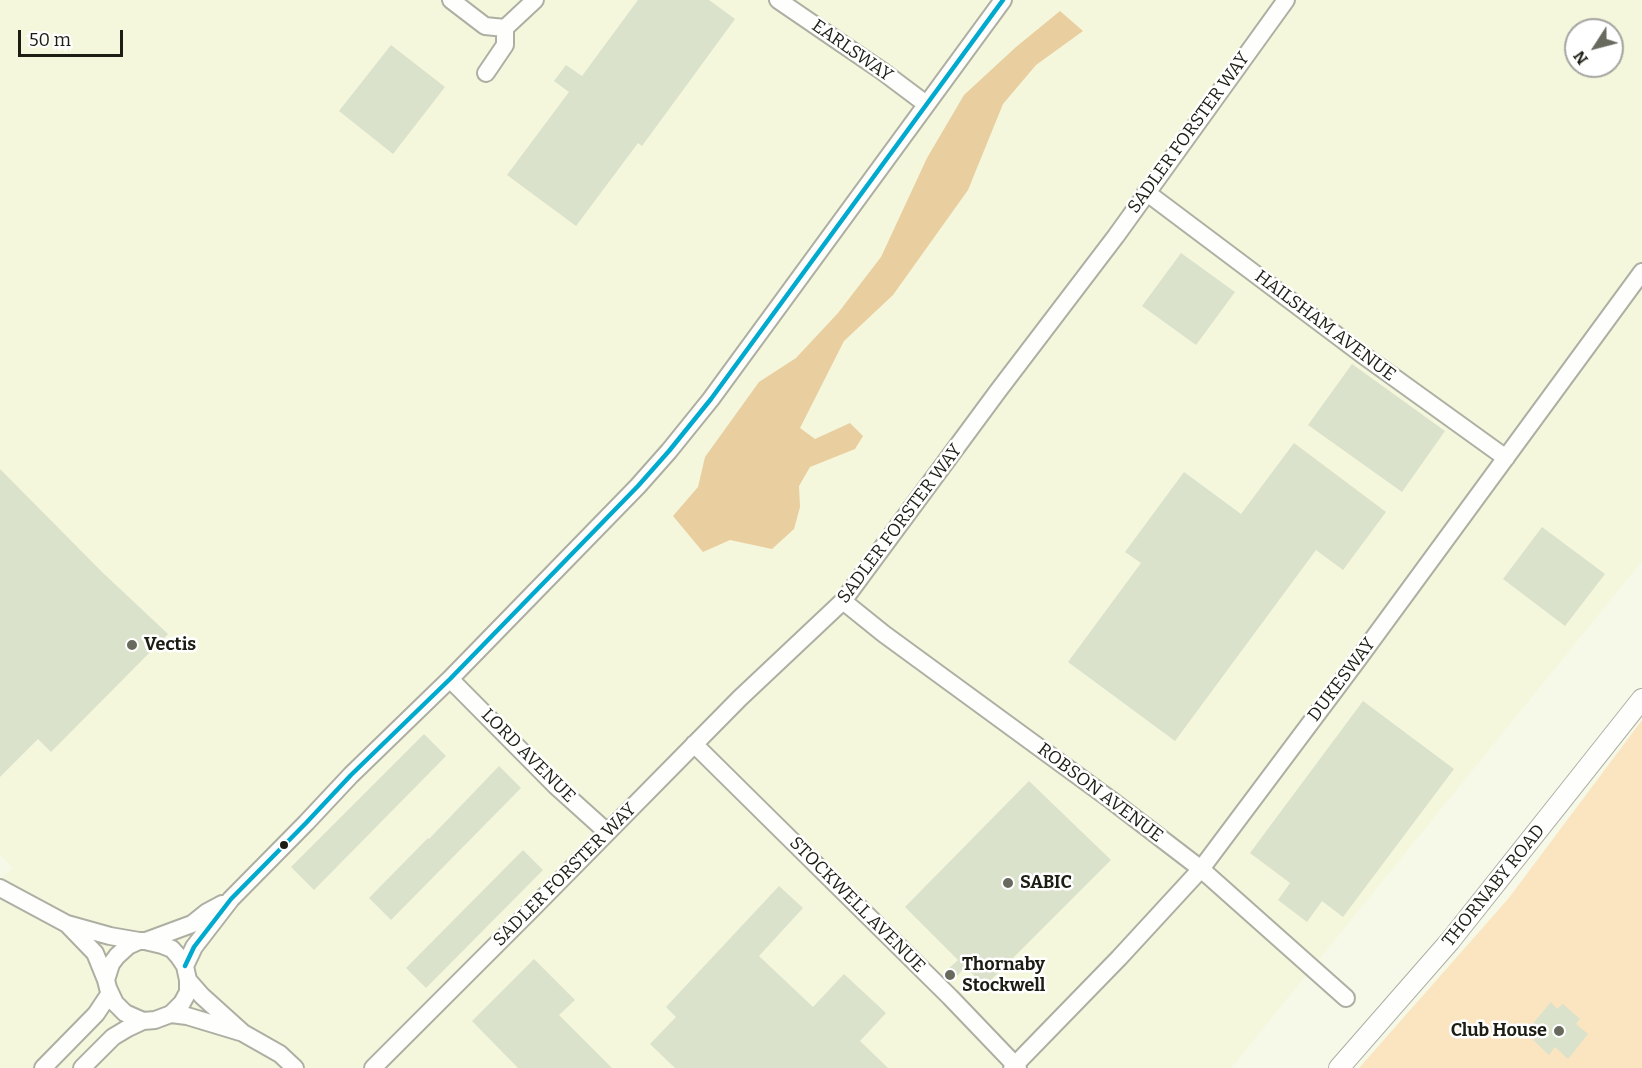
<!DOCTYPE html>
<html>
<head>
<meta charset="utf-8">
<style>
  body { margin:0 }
  #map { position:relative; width:1642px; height:1068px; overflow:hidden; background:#f6f8e8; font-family:Bitter,serif }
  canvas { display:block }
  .north { position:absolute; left:1564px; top:18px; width:60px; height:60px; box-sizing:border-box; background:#fff; border:2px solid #a4a5a1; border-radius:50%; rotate:234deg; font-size:16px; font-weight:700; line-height:24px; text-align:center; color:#1c1d13 }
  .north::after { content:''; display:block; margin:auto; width:21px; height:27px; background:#686a5e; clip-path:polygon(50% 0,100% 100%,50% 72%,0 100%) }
  .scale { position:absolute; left:18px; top:30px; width:105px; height:27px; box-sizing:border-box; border:3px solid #1c1d13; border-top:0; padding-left:8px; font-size:18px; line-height:21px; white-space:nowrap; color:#1c1d13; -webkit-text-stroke:4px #fff; paint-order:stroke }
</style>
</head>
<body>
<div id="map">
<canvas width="1642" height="1068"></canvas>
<div class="north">N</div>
<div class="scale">50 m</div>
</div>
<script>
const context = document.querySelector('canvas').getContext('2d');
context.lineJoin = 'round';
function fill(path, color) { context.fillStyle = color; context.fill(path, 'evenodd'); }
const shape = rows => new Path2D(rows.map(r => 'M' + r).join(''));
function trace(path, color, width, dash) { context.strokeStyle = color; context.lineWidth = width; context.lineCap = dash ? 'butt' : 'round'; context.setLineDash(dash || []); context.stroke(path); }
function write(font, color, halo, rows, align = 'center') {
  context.font = font + ' Bitter,serif'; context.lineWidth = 5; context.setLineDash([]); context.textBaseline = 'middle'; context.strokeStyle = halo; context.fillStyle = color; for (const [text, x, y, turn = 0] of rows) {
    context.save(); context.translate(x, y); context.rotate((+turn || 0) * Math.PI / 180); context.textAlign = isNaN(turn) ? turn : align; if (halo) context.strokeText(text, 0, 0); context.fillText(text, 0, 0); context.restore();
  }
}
const built = shape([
  [0,0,1642,0,1642,561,1231,1068,0,1068,0,880,13,868,0,855],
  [1576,30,1612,30,1612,66,1576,66]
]);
const green = shape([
  [1642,720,1642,1068,1359,1068,1508,899]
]);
const forest = shape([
  [1060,11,1083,31,1036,65,1003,104,968,190,893,295,844,341,800,428,815,439,850,423,863,436,855,449,810,467,799,486,800,507,794,529,772,549,730,540,703,552,673,516,698,487,705,457,759,382,796,358,838,313,881,257,927,158,964,95,1016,47]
]);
const building = shape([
  [638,0,709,0,735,19,642,146,638,143,576,226,507,175,569,92,554,81,566,65,582,76],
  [391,45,445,87,393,154,339,111],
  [1181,253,1235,292,1196,345,1142,306],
  [1352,364,1445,431,1402,492,1308,425],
  [1294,443,1386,512,1343,570,1316,550,1175,741,1068,662,1141,563,1125,552,1184,472,1241,514],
  [0,469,102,572,168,634,51,752,38,739,0,777],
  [1542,527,1605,574,1565,626,1503,579],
  [1363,701,1454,769,1343,917,1322,901,1307,922,1278,900,1290,883,1250,853],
  [424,734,446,756,314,890,291,867],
  [499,766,521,788,391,920,369,898,428,838,429,839],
  [1029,781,1111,860,985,986,965,967,952,982,943,974,958,960,905,907],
  [523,850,543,870,426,988,406,968],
  [779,886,803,908,759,956,813,1007,844,974,886,1013,860,1041,888,1068,675,1068,650,1044,676,1017,666,1007],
  [534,959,575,1000,559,1015,612,1068,518,1068,472,1021],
  [1551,1002,1557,1009,1563,1004,1580,1019,1576,1024,1588,1034,1568,1059,1555,1047,1549,1055,1533,1040,1538,1034,1530,1027]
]);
const minor = shape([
  [451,0,485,26,505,28,535,0],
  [778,0,882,71,926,104],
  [486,73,505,45,505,28],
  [1146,192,1363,355,1506,458],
  [843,601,884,634,1111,800,1201,869,1346,998],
  [450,679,556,786,607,832],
  [694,744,950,997,1018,1068],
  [0,888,67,924,110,936,139,941],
  [68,925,95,953,106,980],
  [146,941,192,924,207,912,222,904],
  [185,966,194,947,231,899,306,823,351,775,450,679,638,486,669,451,711,399,1003,0],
  [188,980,202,996,243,1033,280,1054,295,1068],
  [171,1014,187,1016,240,1032],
  [43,1068,96,1014,110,993],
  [82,1068,113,1037,128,1028,143,1021,155,1020,171,1014,182,1003,188,992,188,980,185,966,179,957,172,949,162,945,145,941,139,941,128,946,117,956,111,964,106,980,108,988,115,1003,125,1013,143,1021],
  [373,1068,530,911,740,698,843,601,998,391,1116,236,1286,0],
  [1012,1068,1119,958,1201,869,1356,662,1642,272]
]);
const major = shape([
  [1339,1068,1450,941,1642,699]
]);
const bus1 = shape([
  [185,966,194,947,231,899,306,823,351,775,450,679,638,486,669,451,711,399,1003,0]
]);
const markers = [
  [132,645,6,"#686a5e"],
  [284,845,5,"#1c1d13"],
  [1008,883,6,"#686a5e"],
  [950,975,6,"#686a5e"],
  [1559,1031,6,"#686a5e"]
];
const streetNames = [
  ["EARLSWAY",852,51,35],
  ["SADLER FORSTER WAY",1189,133,-54],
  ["HAILSHAM AVENUE",1325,326,37],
  ["SADLER FORSTER WAY",900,524,-53],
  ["DUKESWAY",1342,680,-53],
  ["LORD AVENUE",528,756,45],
  ["ROBSON AVENUE",1100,793,37],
  ["SADLER FORSTER WAY",565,875,-45],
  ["THORNABY ROAD",1494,886,-51],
  ["STOCKWELL AVENUE",857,905,45]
];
const poiNames = [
  ["Vectis",144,645],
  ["SABIC",1020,883],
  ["Thornaby",962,965],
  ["Stockwell",962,986],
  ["Club House",1547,1031,"right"]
];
fill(built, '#f5f7dc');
fill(green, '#fbe5c0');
fill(forest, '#e9ce9f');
fill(building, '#dae2cc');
trace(minor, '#adafa3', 20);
trace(major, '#adafa3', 22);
trace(minor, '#fefefc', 16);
trace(major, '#fefefc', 20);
trace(bus1, '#00a9ce', 4.5);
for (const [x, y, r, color] of markers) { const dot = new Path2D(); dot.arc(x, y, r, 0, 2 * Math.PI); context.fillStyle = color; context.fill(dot); trace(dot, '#fff', 2); }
write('18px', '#1c1d13', '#fff', streetNames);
write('bold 18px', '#1c1d13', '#fff', poiNames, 'left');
</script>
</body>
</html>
